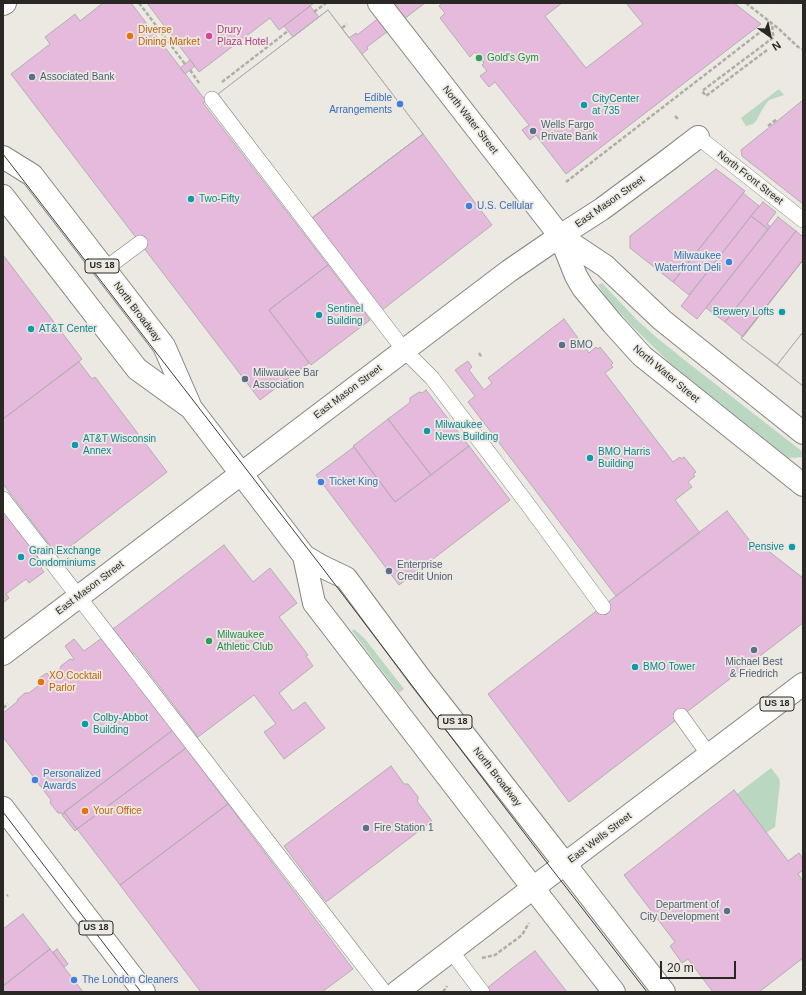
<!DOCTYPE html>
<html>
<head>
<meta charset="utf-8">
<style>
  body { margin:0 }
  #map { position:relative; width:806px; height:995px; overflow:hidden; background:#ebe9e2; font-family:Helvetica,sans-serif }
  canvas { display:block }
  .frame { position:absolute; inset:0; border:4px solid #292825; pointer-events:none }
  .north { position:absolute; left:750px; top:16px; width:40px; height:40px; -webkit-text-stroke:3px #ebe9e2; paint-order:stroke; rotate:147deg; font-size:11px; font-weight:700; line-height:16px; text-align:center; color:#292825 }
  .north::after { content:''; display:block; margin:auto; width:14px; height:18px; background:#292825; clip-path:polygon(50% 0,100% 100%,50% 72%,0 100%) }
  .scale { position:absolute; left:660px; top:961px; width:76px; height:18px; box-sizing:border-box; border:2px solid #292825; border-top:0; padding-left:5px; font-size:12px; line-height:14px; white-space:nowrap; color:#292825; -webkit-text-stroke:3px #ebe9e2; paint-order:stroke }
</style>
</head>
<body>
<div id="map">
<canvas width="806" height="995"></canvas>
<div class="frame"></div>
<div class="north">N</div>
<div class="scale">20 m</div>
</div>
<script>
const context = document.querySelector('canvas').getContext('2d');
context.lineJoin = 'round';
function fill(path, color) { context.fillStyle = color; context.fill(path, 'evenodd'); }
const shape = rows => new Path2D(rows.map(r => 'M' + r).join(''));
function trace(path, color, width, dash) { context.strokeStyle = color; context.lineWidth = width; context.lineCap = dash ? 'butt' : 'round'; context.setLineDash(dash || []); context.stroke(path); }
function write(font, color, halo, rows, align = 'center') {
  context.font = font + ' Helvetica,sans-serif'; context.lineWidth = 3.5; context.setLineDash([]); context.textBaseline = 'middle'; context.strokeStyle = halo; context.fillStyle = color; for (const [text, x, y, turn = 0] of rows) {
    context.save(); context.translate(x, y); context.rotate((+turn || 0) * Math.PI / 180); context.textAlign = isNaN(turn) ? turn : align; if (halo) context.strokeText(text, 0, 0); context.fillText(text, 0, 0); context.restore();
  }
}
const green = shape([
  [779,89,784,95,772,99,768,101,762,110,756,121,753,124,746,126,741,118],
  [602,283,637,320,656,337,687,362,803,452,803,457,789,458,786,456,671,364,631,325,606,297,598,285],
  [354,629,365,639,404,689,399,693,352,631],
  [771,768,779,778,780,783,775,827,766,833,737,794]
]);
const pier = shape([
  [756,3,769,3,771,4,772,3,776,3,784,9,803,4,803,15,783,25]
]);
const building = shape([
  [103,3,131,3,206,101,203,103,328,265,269,310,309,363,260,400,11,74,50,44,45,37,70,18,75,14,80,21,103,3],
  [147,3,314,3,279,30,270,18,199,72,147,3],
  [398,3,425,3,367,47,368,49,362,54,423,134,312,218,218,94,328,10,349,38,356,33,357,35,398,3],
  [443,3,562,3,545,16,586,68,643,24,626,3,734,3,761,24,566,174,536,135,530,140,522,130,529,125,495,82,489,87,480,76,487,71,482,65,484,63,475,52,470,57,440,18,445,13,439,6,443,3],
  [310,6,319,17,293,37,284,26,310,6],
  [328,10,423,134,312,218,218,94,328,10],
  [190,60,195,66,185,74,180,68,190,60],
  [803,100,803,204,742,156,741,150,781,118,803,100],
  [423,134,492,225,382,310,312,218,423,134],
  [716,169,745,191,673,282,630,248,630,236,716,169],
  [743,193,759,206,689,295,673,282,743,193],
  [763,202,776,212,767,224,770,226,768,229,751,216,763,202],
  [751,216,768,229,697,319,681,306,751,216],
  [778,217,796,231,725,322,706,308,778,217],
  [796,231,803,237,803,260,743,337,725,322,796,231],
  [3,255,82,359,3,419,3,255],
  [803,260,803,386,741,338,803,260],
  [803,260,803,332,777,365,741,338,803,260],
  [328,265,370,320,311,365,269,310,328,265],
  [564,319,589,353,596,347,598,349,600,347,613,363,611,365,613,367,605,373,673,462,680,457,681,459,684,457,696,472,693,474,695,476,688,482,692,487,675,500,700,533,616,596,468,402,475,396,455,370,468,361,472,367,469,370,484,390,492,383,488,378,564,319],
  [803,332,803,386,777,365,803,332],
  [79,362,92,379,95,377,167,472,58,556,3,484,3,419,79,362],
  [426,390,469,446,431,475,388,419,408,404,410,402,410,398,419,392,422,393,426,390],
  [388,419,431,475,395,502,353,446,388,419],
  [469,446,510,500,399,585,316,475,354,447,395,502,469,446],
  [3,511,44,565,41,568,44,572,29,583,26,579,6,594,9,598,3,603,3,511],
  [727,511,757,550,762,546,803,578,803,623,569,802,488,694,727,511],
  [224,545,253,582,270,568,297,603,279,617,308,655,306,656,313,666,279,693,293,711,305,702,325,728,284,759,264,732,276,724,254,695,198,737,134,653,131,654,113,629,224,545],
  [102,638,173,730,62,814,61,813,58,813,50,803,51,800,3,737,3,713,17,702,18,699,25,693,29,693,42,683,39,678,47,673,50,677,60,669,61,666,70,659,73,660,74,659,65,646,74,639,84,651,102,638],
  [173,730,186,748,77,829,64,812,173,730],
  [186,748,228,804,120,885,77,829,186,748],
  [391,766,404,784,408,784,418,797,418,800,417,801,432,821,326,902,284,846,391,766],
  [734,790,788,861,799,853,803,858,803,870,798,874,803,881,803,958,759,992,713,992,688,959,682,963,670,946,675,942,624,875,734,790],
  [228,804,353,969,322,992,201,992,120,885,228,804],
  [65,813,77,829,75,831,62,815,65,813],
  [23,914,50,949,3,986,3,929,23,914],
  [50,949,83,992,3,992,3,986,50,949],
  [57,949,68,964,64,967,53,952,57,949],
  [535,951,567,992,482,992,516,965,535,951]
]);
const path = shape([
  [139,3,185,64],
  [746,3,779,29,798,47,803,49],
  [314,12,326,3],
  [342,28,347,24],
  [767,50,706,96,702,91,774,37,773,34,772,24],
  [190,70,199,83],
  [222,82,288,31],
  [675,116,679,120],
  [768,126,777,119],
  [566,182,772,23],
  [479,353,482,358],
  [3,708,8,704],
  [7,896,8,895],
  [482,958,495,955,522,935,529,923],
  [443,992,447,986]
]);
const lane = shape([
  [212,99,404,350,432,378,526,502,603,607],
  [698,137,803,220],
  [105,269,140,243],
  [3,499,384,992],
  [681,716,709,755],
  [451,951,482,992]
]);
const street = shape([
  [560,236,602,209,668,160,698,137]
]);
const secondary = shape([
  [379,3,560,236,576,276,583,288,613,324,642,356,803,485],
  [3,4,5,3],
  [560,236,605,266,662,320,803,433],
  [3,654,509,271,560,236],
  [565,864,664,992],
  [397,992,533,888,614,992]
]);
const primary = shape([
  [3,157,32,175,164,346,191,408,304,556,321,566,346,578,420,678,565,864],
  [3,196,137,369,191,408],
  [304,556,314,603,533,888,803,684],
  [3,808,144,992]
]);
const tram = shape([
  [3,154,321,566,541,855,647,992],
  [3,812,141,992]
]);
const markers = [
  [130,36,4,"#e8710a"],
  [209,36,4,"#d1479c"],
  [479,58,4,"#2e9e5b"],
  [32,77,4,"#5c6f8a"],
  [400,104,4,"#3f7fe0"],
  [584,105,4,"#0f9aa8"],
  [533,131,4,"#5c6f8a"],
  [191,199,4,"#0f9aa8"],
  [469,206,4,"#3f7fe0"],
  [729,262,4,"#3f7fe0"],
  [782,312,4,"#0f9aa8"],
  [319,315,4,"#0f9aa8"],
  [31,329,4,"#0f9aa8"],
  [562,345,4,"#5c6f8a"],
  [245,379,4,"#5c6f8a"],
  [427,431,4,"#0f9aa8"],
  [75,445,4,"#0f9aa8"],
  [590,458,4,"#0f9aa8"],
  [321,482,4,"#3f7fe0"],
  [792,547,4,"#0f9aa8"],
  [21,557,4,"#0f9aa8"],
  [389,571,4,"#5c6f8a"],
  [209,641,4,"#2e9e5b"],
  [754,650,4,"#5c6f8a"],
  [635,667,4,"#0f9aa8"],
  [41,682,4,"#e8710a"],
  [85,724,4,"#0f9aa8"],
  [35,780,4,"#3f7fe0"],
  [85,811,4,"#e8710a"],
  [366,828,4,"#5c6f8a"],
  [727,911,4,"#5c6f8a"],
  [74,980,4,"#3f7fe0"]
];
const shields = [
  [102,266,34],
  [777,704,34],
  [455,722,34],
  [96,928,34]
];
const shieldNames = [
  ["US 18",102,266],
  ["US 18",777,704],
  ["US 18",455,722],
  ["US 18",96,928]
];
const foodNames = [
  ["Diverse",138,30],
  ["Dining Market",138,42],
  ["XO Cocktail",49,676],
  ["Parlor",49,688],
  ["Your Office",93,811]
];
const hotelNames = [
  ["Drury",217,30],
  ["Plaza Hotel",217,42]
];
const leisureNames = [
  ["Gold's Gym",487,58],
  ["Milwaukee",217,635],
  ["Athletic Club",217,647]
];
const serviceNames = [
  ["Associated Bank",40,77],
  ["Wells Fargo",541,125],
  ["Private Bank",541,137],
  ["BMO",570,345],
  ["Milwaukee Bar",253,373],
  ["Association",253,385],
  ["Enterprise",397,565],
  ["Credit Union",397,577],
  ["Michael Best",754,662,"center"],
  ["& Friedrich",754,674,"center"],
  ["Fire Station 1",374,828],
  ["Department of",719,905,"right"],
  ["City Development",719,917,"right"]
];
const shopNames = [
  ["Edible",392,98,"right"],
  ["Arrangements",392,110,"right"],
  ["U.S. Cellular",477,206],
  ["Milwaukee",721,256,"right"],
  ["Waterfront Deli",721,268,"right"],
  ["Ticket King",329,482],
  ["Personalized",43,774],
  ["Awards",43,786],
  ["The London Cleaners",82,980]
];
const cultureNames = [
  ["CityCenter",592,99],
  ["at 735",592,111],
  ["Two-Fifty",199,199],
  ["Sentinel",327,309],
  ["Building",327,321],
  ["Brewery Lofts",774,312,"right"],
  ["AT&T Center",39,329],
  ["Milwaukee",435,425],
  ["News Building",435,437],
  ["AT&T Wisconsin",83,439],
  ["Annex",83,451],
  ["BMO Harris",598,452],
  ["Building",598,464],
  ["Pensive",784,547,"right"],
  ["Grain Exchange",29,551],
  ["Condominiums",29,563],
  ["BMO Tower",643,667],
  ["Colby-Abbot",93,718],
  ["Building",93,730]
];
const streetNames = [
  ["North Water Street",470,120,52],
  ["North Front Street",750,178,38],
  ["East Mason Street",610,202,-35],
  ["North Broadway",137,312,53],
  ["North Water Street",666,374,40],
  ["East Mason Street",348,392,-37],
  ["East Mason Street",90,588,-37],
  ["North Broadway",497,777,52],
  ["East Wells Street",600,838,-37]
];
fill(green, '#bad7c2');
fill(pier, '#ebe9e2');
fill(building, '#e5badc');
trace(building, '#b3adb1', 1);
trace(lane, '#878580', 16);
trace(street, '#878580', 24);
trace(secondary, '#878580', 24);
trace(primary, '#878580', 24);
trace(path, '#afada7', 2.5, [4, 2]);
trace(lane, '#fff', 15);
trace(street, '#fff', 22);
trace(secondary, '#fff', 22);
trace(primary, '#fff', 22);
trace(tram, '#3d3c39', 1);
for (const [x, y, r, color] of markers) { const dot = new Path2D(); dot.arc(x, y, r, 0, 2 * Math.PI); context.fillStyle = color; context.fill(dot); trace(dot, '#ebe9e2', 1.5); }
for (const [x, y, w] of shields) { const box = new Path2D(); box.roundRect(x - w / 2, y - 7, w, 14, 3); context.fillStyle = '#ebe9e2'; context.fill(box); trace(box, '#292825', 1); }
write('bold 9px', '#292825', null, shieldNames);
write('10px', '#c56008', '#ebe9e2', foodNames, 'left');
write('10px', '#b23c85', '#ebe9e2', hotelNames, 'left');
write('10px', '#27864d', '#ebe9e2', leisureNames, 'left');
write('10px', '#4e5e75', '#ebe9e2', serviceNames, 'left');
write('10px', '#366cbe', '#ebe9e2', shopNames, 'left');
write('10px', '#0d838f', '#ebe9e2', cultureNames, 'left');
write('10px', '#292825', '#ebe9e2', streetNames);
</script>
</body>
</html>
